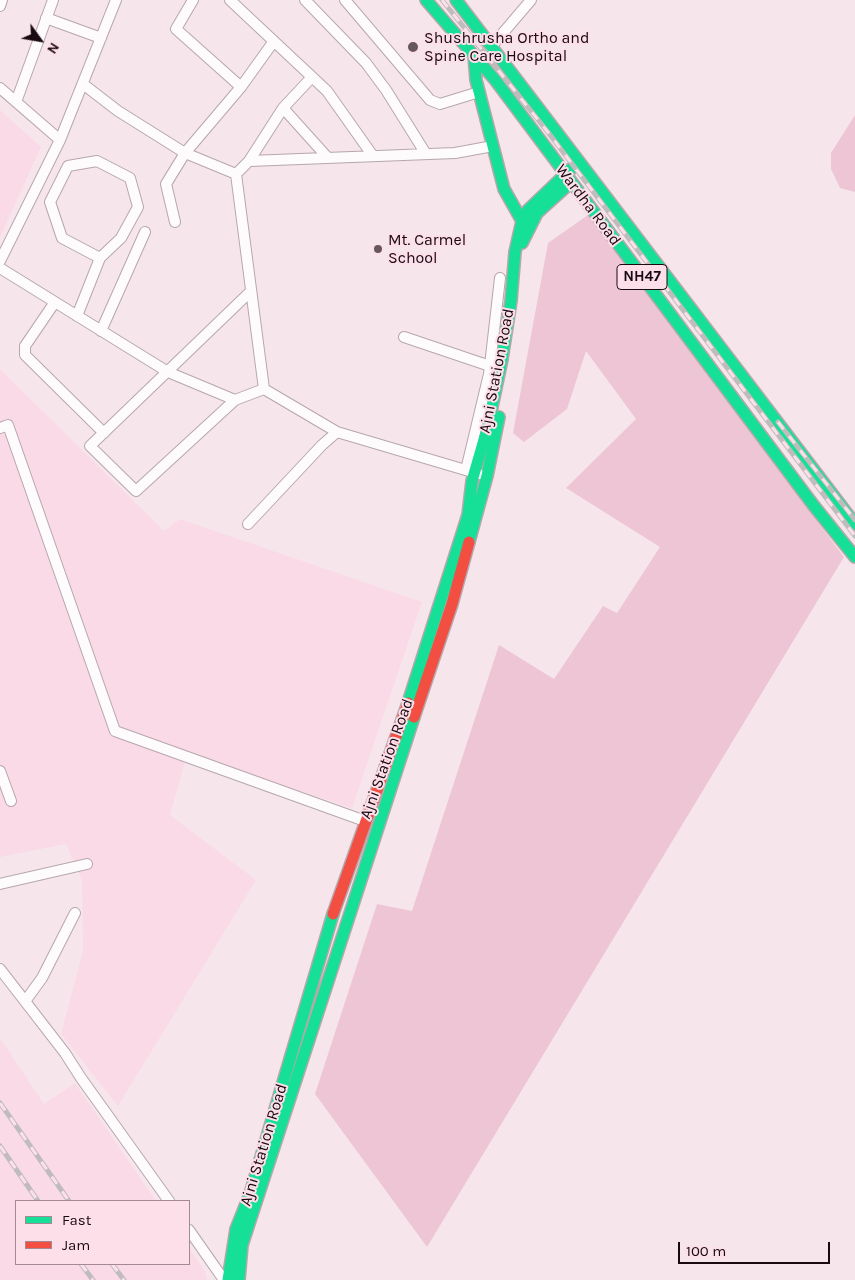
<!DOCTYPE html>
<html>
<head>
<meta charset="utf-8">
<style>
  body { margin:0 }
  #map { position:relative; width:855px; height:1280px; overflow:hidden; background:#f6e6ec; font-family:Karla,sans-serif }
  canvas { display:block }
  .legend { position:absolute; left:15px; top:1200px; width:175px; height:65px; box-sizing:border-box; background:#fddfea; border:1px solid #a28993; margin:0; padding:6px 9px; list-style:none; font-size:15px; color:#190910 }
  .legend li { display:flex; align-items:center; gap:10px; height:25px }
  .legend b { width:25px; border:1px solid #a28993 }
  .north { position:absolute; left:15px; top:15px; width:50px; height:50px; -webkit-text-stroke:4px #fddfea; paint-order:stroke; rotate:122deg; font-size:14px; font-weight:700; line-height:20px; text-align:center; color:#190910 }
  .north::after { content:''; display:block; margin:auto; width:18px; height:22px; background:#190910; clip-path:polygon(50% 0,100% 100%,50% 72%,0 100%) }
  .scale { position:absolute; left:678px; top:1242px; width:152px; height:22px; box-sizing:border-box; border:2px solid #190910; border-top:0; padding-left:6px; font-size:15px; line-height:18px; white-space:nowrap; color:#190910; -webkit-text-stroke:4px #fddfea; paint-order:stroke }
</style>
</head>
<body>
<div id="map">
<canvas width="855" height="1280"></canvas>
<ul class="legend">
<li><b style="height:6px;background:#16e098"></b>Fast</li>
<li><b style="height:6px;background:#f24e42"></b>Jam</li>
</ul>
<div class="north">N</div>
<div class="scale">100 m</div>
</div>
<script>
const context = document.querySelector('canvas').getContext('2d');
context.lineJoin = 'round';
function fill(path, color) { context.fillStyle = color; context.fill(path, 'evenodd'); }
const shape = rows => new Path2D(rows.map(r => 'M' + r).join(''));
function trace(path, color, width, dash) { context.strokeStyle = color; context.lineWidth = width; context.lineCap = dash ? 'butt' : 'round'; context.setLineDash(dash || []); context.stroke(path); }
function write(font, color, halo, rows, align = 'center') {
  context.font = font + ' Karla,sans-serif'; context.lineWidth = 4; context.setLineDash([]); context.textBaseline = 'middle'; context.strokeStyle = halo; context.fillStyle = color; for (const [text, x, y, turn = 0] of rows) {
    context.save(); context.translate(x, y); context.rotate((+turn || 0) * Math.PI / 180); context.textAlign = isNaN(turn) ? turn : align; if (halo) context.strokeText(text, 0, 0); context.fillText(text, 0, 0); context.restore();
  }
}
const built = shape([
  [0,110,41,147,0,237],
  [0,369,164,531,180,519,422,602,352,808,187,754,170,815,256,880,118,1106,61,1034,83,951,82,880,66,844,0,857],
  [0,1038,44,1104,75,1083,156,1201,16,1201,16,1264,189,1264,189,1248,205,1272,207,1280,0,1280]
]);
const green = shape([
  [855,115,855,192,840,188,831,169,831,153],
  [588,215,844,557,427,1247,315,1094,377,904,412,911,499,645,554,679,603,606,617,613,660,547,566,488,636,419,586,351,567,409,524,442,513,433,548,243]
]);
const street = shape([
  [193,0,176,29,241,87],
  [230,0,327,91,373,156],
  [305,0,366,63,386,90,426,154],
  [345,0,430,100,440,104,479,92],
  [0,6,2,0],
  [46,18,101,38],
  [491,47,531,0],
  [83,84,118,111,185,153,241,87,274,41],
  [0,88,60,140],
  [16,102,53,0],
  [283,108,328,158],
  [249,161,283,108,312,77],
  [236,174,264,389],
  [175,222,166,184,185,153,236,174,249,161,455,153,493,146],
  [0,261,60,140,116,0],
  [0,268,168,372,235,400],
  [251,291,90,446,136,491,235,400,264,389],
  [55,302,25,346,25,355,104,433],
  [77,316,100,258,121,238,138,207,130,178,97,161,68,166,50,202,62,238,100,258],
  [101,331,145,232],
  [404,337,490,366],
  [264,389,337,432,479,474],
  [0,428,8,425,115,731,365,821],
  [466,470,489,374,500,278],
  [248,524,322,445,337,432],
  [0,771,11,801],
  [0,884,87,864],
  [0,969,65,1053,81,1078,169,1201],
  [26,1000,42,978,75,913],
  [189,1230,224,1280]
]);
const fast = shape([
  [426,0,496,81,814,506,855,557],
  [456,0,855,524],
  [474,55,476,80,504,189,522,221],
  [522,243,537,213,569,184],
  [469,542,487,476,499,417],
  [408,703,468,515,472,481,488,426,502,359,511,301,515,252,522,221,528,210,572,168],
  [228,1280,236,1229,250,1194,333,914],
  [239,1280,242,1245,414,717]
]);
const jam = shape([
  [414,717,452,604,469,542],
  [333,914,408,703]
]);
const rail = shape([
  [442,0,547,131,855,536],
  [778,422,855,520],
  [0,1103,69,1201],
  [0,1146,38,1201],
  [81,1264,93,1280],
  [112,1264,124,1280]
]);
const markers = [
  [413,47,6,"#66565d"],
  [378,249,5,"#66565d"]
];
const shields = [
  [642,277,50]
];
const shieldNames = [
  ["NH47",642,277]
];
const poiNames = [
  ["Shushrusha Ortho and",424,38],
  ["Spine Care Hospital",424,56],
  ["Mt. Carmel",388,240],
  ["School",388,258]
];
const streetNames = [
  ["Wardha Road",588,205,53],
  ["Ajni Station Road",497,371,-79],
  ["Ajni Station Road",387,759,-70],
  ["Ajni Station Road",264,1145,-73]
];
fill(built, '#fadae6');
fill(green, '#eec5d5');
trace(street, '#b6a7ad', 12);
trace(fast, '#b6a7ad', 14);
trace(jam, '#b6a7ad', 14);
trace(street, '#fefbfc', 10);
trace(fast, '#16e098', 11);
trace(jam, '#f24e42', 11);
trace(rail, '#c0bcbd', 5);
trace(rail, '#fddfea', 3, [9]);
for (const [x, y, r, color] of markers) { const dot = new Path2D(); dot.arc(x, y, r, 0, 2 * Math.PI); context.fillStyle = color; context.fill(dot); trace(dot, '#fddfea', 2); }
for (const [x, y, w] of shields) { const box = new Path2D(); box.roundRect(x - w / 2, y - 12.5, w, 25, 4); context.fillStyle = '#fddfea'; context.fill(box); trace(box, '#190910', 1); }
write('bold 15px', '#190910', null, shieldNames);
write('16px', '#190910', '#fddfea', poiNames, 'left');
write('16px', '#190910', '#fddfea', streetNames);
</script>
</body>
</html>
